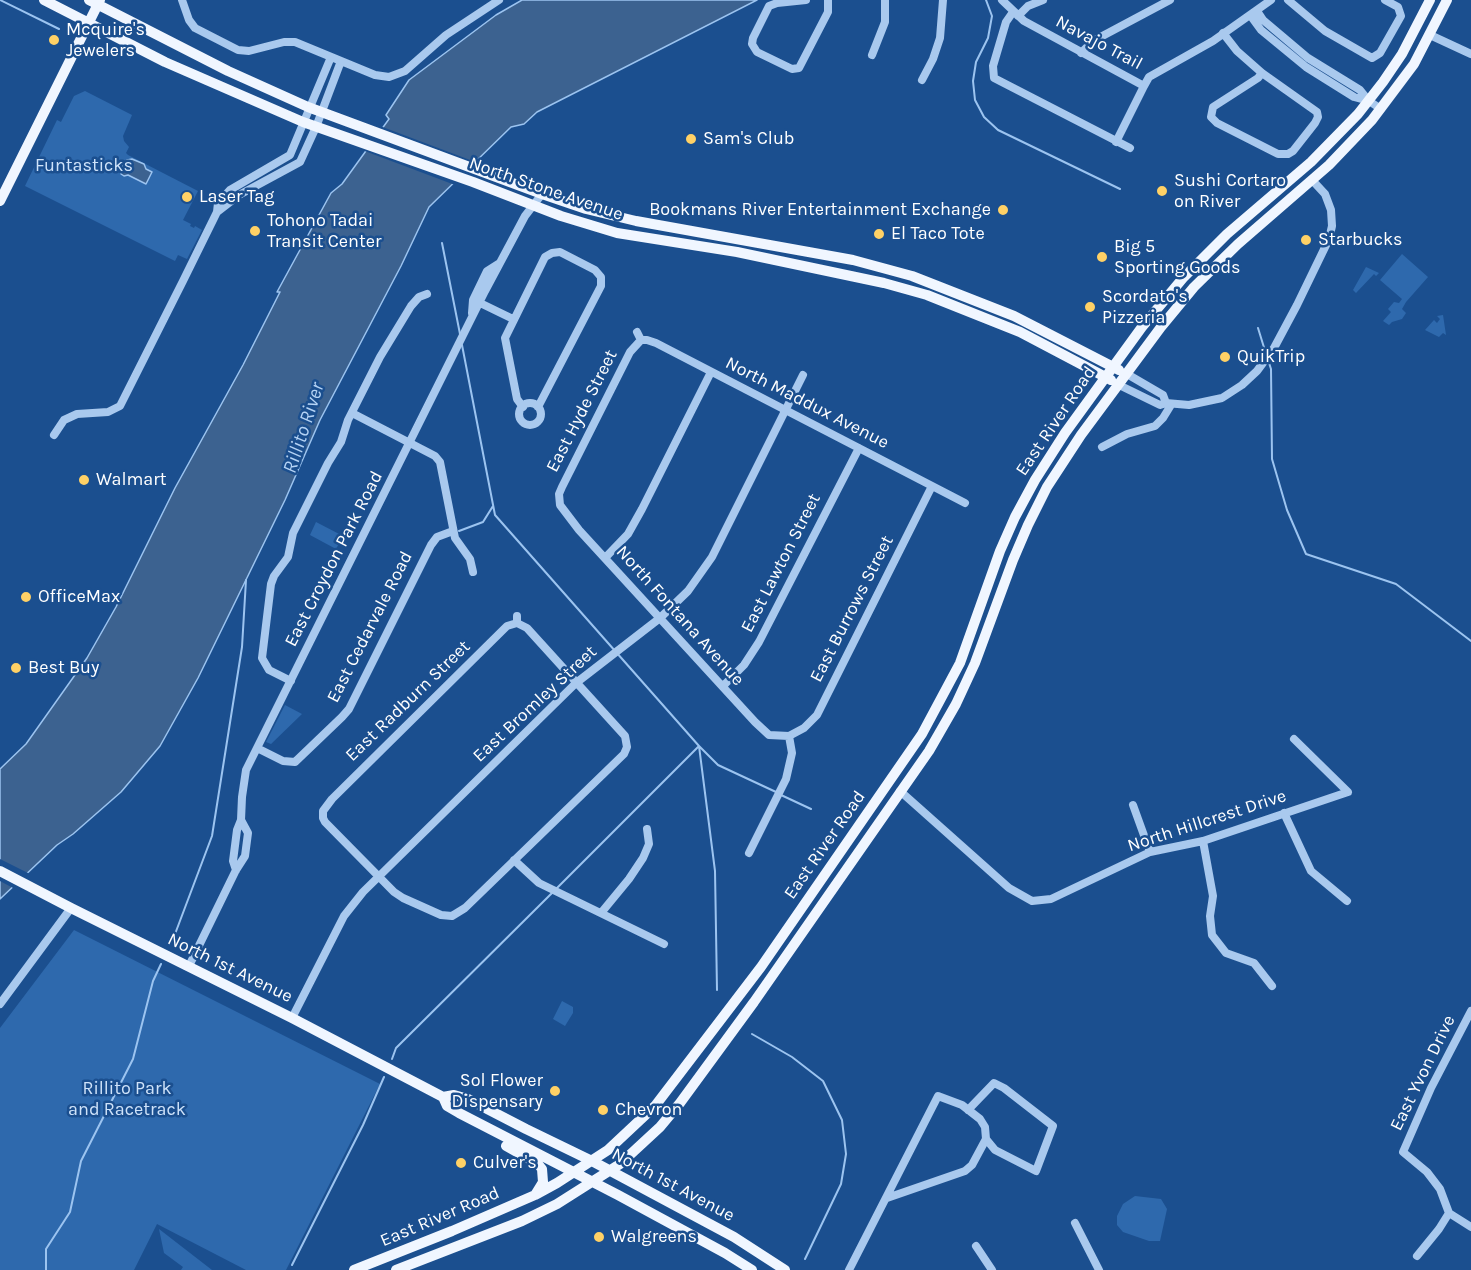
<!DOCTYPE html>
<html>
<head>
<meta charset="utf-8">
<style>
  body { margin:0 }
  canvas { display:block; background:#1b4f8f }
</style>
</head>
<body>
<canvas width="1471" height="1270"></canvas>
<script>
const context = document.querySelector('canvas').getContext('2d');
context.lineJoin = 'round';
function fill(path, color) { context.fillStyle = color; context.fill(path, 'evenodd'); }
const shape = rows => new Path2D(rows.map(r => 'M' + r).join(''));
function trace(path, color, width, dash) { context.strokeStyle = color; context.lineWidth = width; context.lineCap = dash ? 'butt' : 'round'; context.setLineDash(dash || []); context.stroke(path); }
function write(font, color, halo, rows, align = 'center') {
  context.font = font + ' Karla,sans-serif'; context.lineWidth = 5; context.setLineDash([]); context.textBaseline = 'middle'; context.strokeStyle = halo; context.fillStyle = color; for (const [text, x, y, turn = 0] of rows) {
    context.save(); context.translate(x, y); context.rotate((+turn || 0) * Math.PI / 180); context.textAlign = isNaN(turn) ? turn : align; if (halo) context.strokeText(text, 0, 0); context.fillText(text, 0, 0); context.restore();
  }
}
const green = shape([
  [85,91,132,115,123,136,124,141,129,147,126,153,128,155,198,191,183,220,191,224,190,226,194,228,195,226,202,230,187,259,178,255,175,261,25,186,57,120,61,122,74,96],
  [1402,254,1428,277,1406,302,1402,309,1406,313,1402,319,1392,322,1389,325,1383,321,1391,312,1388,309,1394,302,1399,303,1402,299,1380,280],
  [1366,267,1379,273,1376,276,1374,274,1356,293,1353,290],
  [1443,315,1446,335,1443,333,1439,337,1425,330,1434,320,1437,323,1440,319,1437,316],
  [316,522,343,536,336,549,310,535],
  [285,705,302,714,271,744,266,742],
  [74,930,380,1084,286,1270,246,1270,157,1224,134,1270,0,1270,0,1028],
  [562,1001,573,1007,573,1013,565,1026,553,1019],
  [1135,1196,1161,1199,1167,1209,1160,1241,1149,1241,1123,1232,1117,1225,1117,1216,1123,1204],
  [159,1229,212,1270,181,1270,183,1267,164,1253]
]);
const water = shape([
  [522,0,757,0,537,112,524,124,511,127,429,207,401,266,320,420,285,500,198,678,160,746,121,792,73,834,57,845,0,899,0,769,26,744,87,658,116,607,175,488,243,365,280,292,277,292,331,193,342,184,389,119,386,115,409,80,496,15,522,0],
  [132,159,144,164,146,169,152,172,146,184,128,175,124,176,121,174,121,168,127,160,132,159]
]);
const pier = shape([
  [380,126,478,163,455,185,362,150],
  [0,859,30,874,15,889,0,881]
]);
const stream = shape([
  [0,0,59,29],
  [986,0,992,16,988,38,976,62,973,81,975,100,984,117,998,130,1120,189],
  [442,243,460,334],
  [1258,328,1266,354],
  [462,345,495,515,699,746,715,871,717,990],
  [1268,360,1271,369,1272,459,1287,510,1306,554,1396,584,1471,641],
  [459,531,483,522,493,506],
  [781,795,811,809],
  [557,888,699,746,718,765,776,792],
  [172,942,212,836,242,647,246,580],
  [752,1034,792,1057,823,1081,842,1120,846,1154,841,1184,805,1259],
  [392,1059,396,1048,553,892],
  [292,1265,363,1125,384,1077],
  [46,1270,46,1249,70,1212,81,1161,133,1059,153,981,161,964]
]);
const minor = shape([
  [182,0,189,20,195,28,238,50,249,51,284,42,295,42,375,75,389,77,405,71,446,35,499,0],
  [806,0,777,3,769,6,753,38,752,44,757,52,792,69,799,68,828,12,828,0],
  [1002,0,1024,21,1144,86,1149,77,1213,41,1271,0],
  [1288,0,1325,31,1372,58,1380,53,1401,16,1398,7,1385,0],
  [1257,11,1263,20,1308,58,1360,90,1368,100],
  [1013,12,1006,22,993,66,994,78,1130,148],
  [1250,15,1261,30,1306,67,1354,97,1369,101,1381,109],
  [1018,16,1028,6,1043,0],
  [1223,33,1237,51,1262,73,1317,112,1318,117,1315,123,1293,151,1288,154,1278,154,1217,123,1211,117,1213,107,1258,78,1262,73],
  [1430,35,1471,54],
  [1081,53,1093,41,1170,0],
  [872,55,885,22,885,0],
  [922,80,933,59,940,38,943,0],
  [1116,142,1144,86],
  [217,212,239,195,300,162,316,127,341,61],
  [476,301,513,319],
  [472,313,473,300,487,271,498,264],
  [637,332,641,340,647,340,656,343,965,503],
  [641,340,630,352,562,487,559,494,560,505,579,530,755,722,769,735,789,736],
  [1127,374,1163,395,1166,403],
  [1119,385,1160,405,1166,403,1189,405,1222,398,1242,385,1257,371,1274,348,1297,305,1329,239,1332,226,1331,210,1325,194,1312,180],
  '519 414a11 11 0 1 1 22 0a11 11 0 1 1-22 0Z',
  [523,407,517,399,505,338,545,257,552,253,560,252,595,270,601,277,601,286,538,407],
  [352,413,435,456,440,462,455,538,470,559,473,572],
  [54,435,64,420,77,414,108,412,120,406,183,281,217,212,218,203,230,190,290,155,331,57],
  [1102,447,1127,434,1155,426,1163,418,1171,405],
  [605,558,628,534,642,509,711,372],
  [517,616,517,623,507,626,332,799,323,811,323,818,325,822,394,892,403,898,441,915,452,916,465,908,624,754,627,747,625,736,527,628,517,623],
  [291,681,269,670,262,658,271,584,274,576,288,557,293,533,328,463,341,442,348,420,380,357,411,306,419,297,427,294],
  [723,686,744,665,759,642,859,448],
  [789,736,804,728,817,715,932,486],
  [257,748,283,761,295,762,342,717,349,709,431,545,437,537,453,531],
  [900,791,1009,888,1032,901,1051,899,1150,852,1203,841,1348,792,1294,739],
  [1133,805,1150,852],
  [1284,813,1311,871,1347,901],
  [1203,841,1213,896,1210,916,1212,935,1226,953,1254,963,1272,986],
  [749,853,786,779,792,753,789,736],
  [514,860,539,883,664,944],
  [236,870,233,861,237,830,241,820,242,797,246,770,485,291,525,216,542,194],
  [601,913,629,879,643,858,649,844,647,829],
  [189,966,236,870,245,856,248,833,241,820],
  [0,1004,71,908],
  [1471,1011,1431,1088,1403,1152,1427,1172,1440,1189,1449,1213,1471,1227],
  [292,1018,344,916,363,892,576,683,660,618,688,591,712,557,803,375],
  [968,1110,994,1083,1004,1088,1053,1126,1036,1171,995,1150,986,1139],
  [1075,1223,1099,1270],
  [976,1246,992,1270],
  [1417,1256,1439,1229,1449,1213],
  [849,1270,938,1096,962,1105,980,1119,985,1127,986,1139,972,1165,965,1171,887,1198]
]);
const major = shape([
  [44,0,165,62,303,122,473,182,561,216,617,233,737,252,884,283,927,295,1020,332,1111,380],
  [89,0,228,71,308,107,542,194,586,209,636,221,853,260,912,276,1014,316,1119,370],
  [0,201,100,0],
  [0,871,71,908,292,1018,443,1097,454,1095,468,1099,526,1129,592,1161,734,1237,785,1270],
  [443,1097,447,1106,459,1113,618,1195,725,1253,752,1270],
  [506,1146,538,1164,542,1169,543,1182,535,1195],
  [354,1270,452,1231,535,1195,557,1183,608,1150,655,1106,761,967,922,734,960,663,1000,551,1015,517,1035,480,1065,433,1142,327,1183,278,1227,234,1311,162,1358,114,1383,82,1402,54,1430,0],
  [396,1270,522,1221,557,1204,620,1164,660,1127,680,1103,754,1002,929,751,956,704,975,663,1013,560,1028,525,1047,487,1081,435,1161,327,1194,287,1238,244,1329,165,1372,120,1414,64,1447,0]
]);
const markers = [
  [54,40,6,"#ffd166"],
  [691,139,6,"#ffd166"],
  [1162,191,6,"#ffd166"],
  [187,197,6,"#ffd166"],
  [1003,210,6,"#ffd166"],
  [255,231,6,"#ffd166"],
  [879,234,6,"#ffd166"],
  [1306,240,6,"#ffd166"],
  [1102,257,6,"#ffd166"],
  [1090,307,6,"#ffd166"],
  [1225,357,6,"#ffd166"],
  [84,480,6,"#ffd166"],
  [26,597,6,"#ffd166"],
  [16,668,6,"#ffd166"],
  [555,1091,6,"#ffd166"],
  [603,1110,6,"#ffd166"],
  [461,1163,6,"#ffd166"],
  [599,1237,6,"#ffd166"]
];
const poiNames = [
  ["Mcquire's",66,30],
  ["Jewelers",66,51],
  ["Sam's Club",703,139],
  ["Sushi Cortaro",1174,181],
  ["on River",1174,202],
  ["Laser Tag",199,197],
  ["Bookmans River Entertainment Exchange",991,210,"right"],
  ["Tohono Tadai",267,221],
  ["Transit Center",267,242],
  ["El Taco Tote",891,234],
  ["Starbucks",1318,240],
  ["Big 5",1114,247],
  ["Sporting Goods",1114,268],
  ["Scordato's",1102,297],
  ["Pizzeria",1102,318],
  ["QuikTrip",1237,357],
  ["Walmart",96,480],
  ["OfficeMax",38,597],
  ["Best Buy",28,668],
  ["Sol Flower",543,1081,"right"],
  ["Dispensary",543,1102,"right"],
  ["Chevron",615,1110],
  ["Culver's",473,1163],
  ["Walgreens",611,1237]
];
const streetNames = [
  ["Navajo Trail",1099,43,28],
  ["North Stone Avenue",546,189,19],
  ["North Maddux Avenue",807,403,27],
  ["East Hyde Street",582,411,-63],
  ["East River Road",1056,421,-56],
  ["East Croydon Park Road",334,559,-63],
  ["East Lawton Street",781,563,-63],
  ["East Burrows Street",852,609,-63],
  ["North Fontana Avenue",680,616,48],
  ["East Cedarvale Road",370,627,-63],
  ["East Radburn Street",408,701,-44],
  ["East Bromley Street",535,704,-43],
  ["North Hillcrest Drive",1207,821,-18],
  ["East River Road",825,845,-55],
  ["North 1st Avenue",230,968,26],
  ["East Yvon Drive",1423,1073,-64],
  ["North 1st Avenue",673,1185,28],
  ["East River Road",440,1217,-23]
];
const parkNames = [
  ["Funtasticks",84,166],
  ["Rillito Park",127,1089],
  ["and Racetrack",127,1110]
];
const waterNames = [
  ["Rillito River",304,428,-72]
];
fill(green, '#2e69ad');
fill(water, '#3c6290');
trace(water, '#9cc4f0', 1.5);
fill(pier, '#1b4f8f');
trace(stream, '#9cc4f0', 2);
trace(minor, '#a9c9ee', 8);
trace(major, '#f0f6ff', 10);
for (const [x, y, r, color] of markers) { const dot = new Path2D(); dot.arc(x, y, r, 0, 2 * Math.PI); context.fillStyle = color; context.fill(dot); trace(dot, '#1b4f8f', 2); }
write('18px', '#fff', '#1b4f8f', poiNames, 'left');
write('18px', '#fff', '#1b4f8f', streetNames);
write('18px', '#cfe3fa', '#1b4f8f', parkNames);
write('italic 20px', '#b5d3f5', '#1b4f8f', waterNames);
</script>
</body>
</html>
